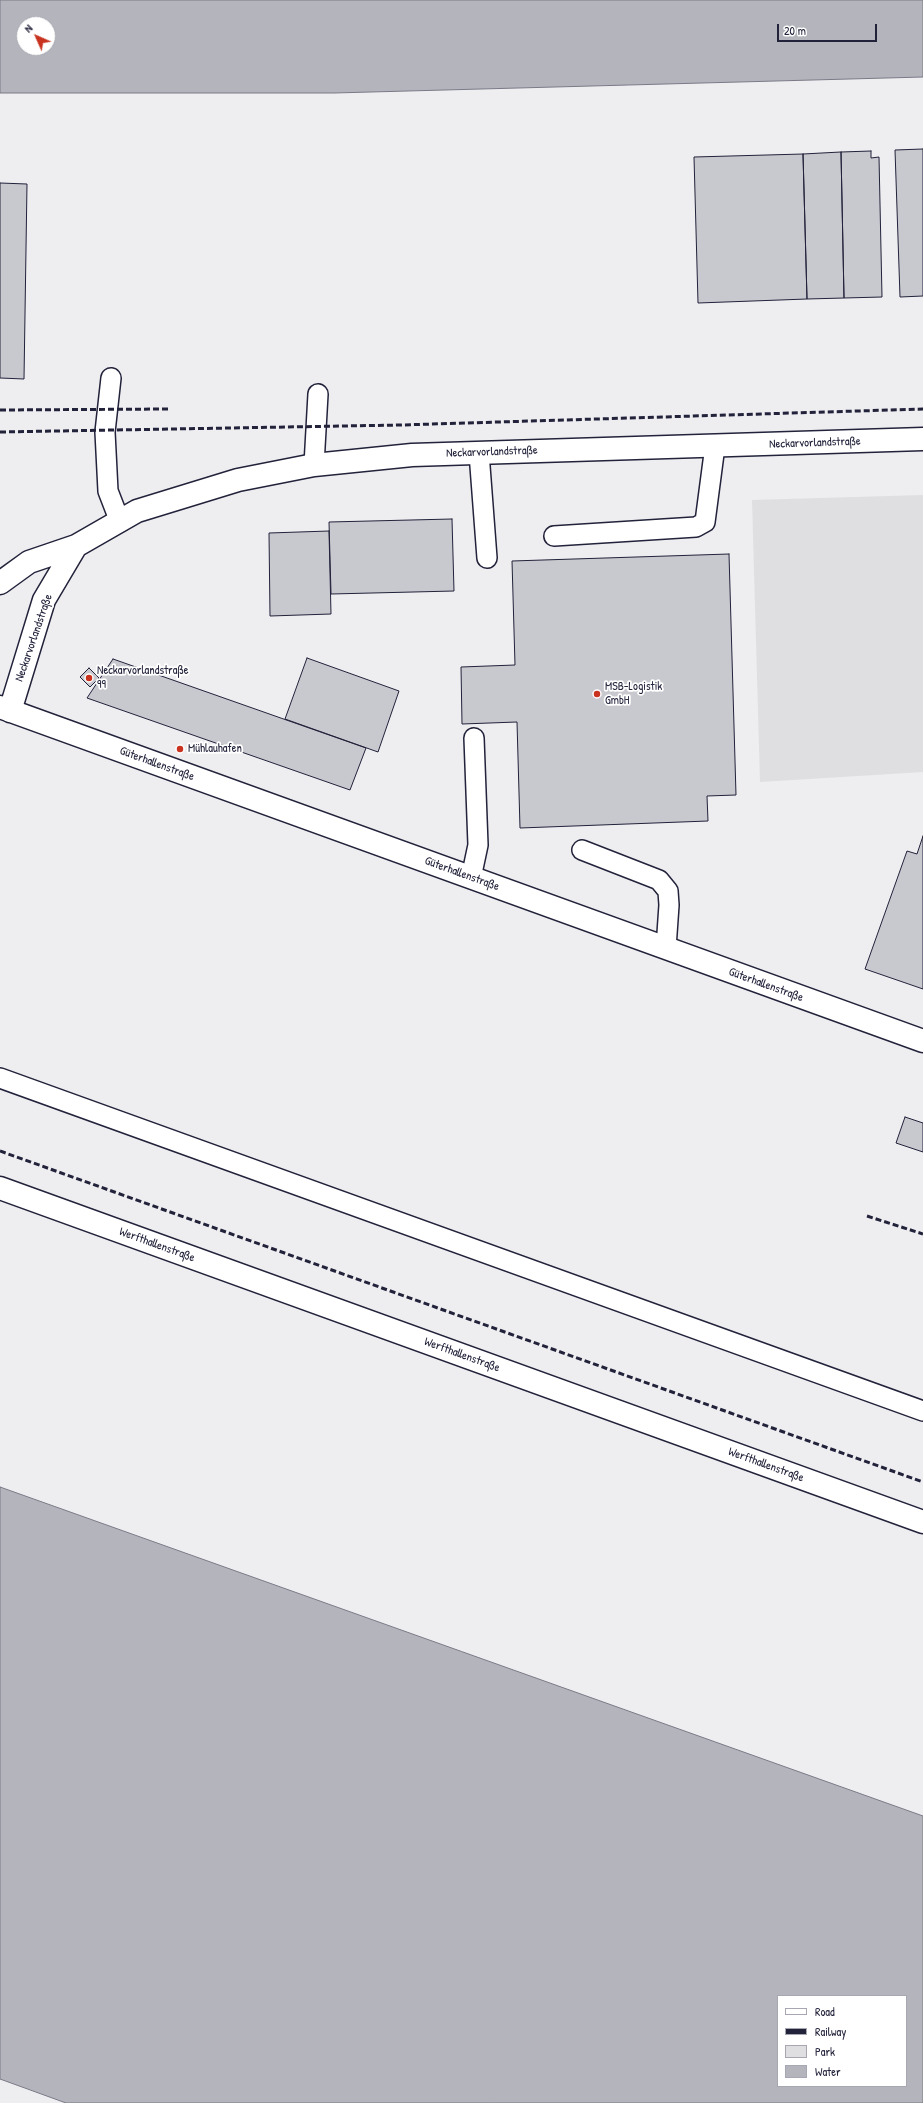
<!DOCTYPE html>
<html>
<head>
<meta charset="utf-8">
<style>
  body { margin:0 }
  #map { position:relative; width:923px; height:2103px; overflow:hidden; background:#fff; font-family:"Patrick Hand",sans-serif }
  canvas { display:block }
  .legend { position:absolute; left:777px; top:1995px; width:130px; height:92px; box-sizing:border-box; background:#fff; border:1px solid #a7a7b1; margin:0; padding:5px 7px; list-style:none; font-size:12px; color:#22223b }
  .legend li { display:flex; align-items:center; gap:8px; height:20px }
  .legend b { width:20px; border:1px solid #a7a7b1 }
  .north { position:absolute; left:16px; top:16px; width:40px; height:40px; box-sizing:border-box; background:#fff; border:1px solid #a7a7b1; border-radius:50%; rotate:315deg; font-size:11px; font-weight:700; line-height:16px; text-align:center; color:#22223b }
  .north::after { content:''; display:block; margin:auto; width:14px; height:18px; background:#c8321e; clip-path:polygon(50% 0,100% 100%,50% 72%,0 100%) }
  .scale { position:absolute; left:777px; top:24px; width:100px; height:18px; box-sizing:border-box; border:2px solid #22223b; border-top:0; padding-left:5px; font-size:12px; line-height:14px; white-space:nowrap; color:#22223b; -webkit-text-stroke:3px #fff; paint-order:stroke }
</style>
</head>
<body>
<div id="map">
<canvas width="923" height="2103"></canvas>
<ul class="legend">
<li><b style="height:5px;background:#fff"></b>Road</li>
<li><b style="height:5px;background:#22223b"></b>Railway</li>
<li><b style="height:11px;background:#dfdfe2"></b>Park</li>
<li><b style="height:11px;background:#b4b4bc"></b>Water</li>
</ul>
<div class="north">N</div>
<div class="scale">20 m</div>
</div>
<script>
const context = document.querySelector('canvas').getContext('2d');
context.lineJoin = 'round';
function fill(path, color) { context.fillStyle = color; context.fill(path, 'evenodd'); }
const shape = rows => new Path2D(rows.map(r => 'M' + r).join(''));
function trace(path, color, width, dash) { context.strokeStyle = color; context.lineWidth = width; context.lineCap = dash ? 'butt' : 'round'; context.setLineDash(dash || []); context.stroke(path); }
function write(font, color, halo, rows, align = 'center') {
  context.font = font + ' "Patrick Hand",sans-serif'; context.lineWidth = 3.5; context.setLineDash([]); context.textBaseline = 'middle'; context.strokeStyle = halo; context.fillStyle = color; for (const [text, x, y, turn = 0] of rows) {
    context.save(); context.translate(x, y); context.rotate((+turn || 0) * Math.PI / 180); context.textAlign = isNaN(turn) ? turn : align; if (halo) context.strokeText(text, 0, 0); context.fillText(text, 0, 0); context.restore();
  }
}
const built = shape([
  [923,77,923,1816,0,1487,0,93,334,93],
  [0,2079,66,2103,0,2103]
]);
const green = shape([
  [923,495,923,772,760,782,752,500]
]);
const water = shape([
  [0,0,923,0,923,77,334,93,0,93,0,0],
  [24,24,48,24,48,48,24,48,24,24],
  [0,1487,923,1816,923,2103,66,2103,0,2079,0,1487],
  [778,1996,906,1996,906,2086,778,2086,778,1996]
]);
const building = shape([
  [923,149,923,296,900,297,895,150,923,149],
  [871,151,871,158,879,157,882,297,844,298,841,152,871,151],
  [841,152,844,298,807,299,803,154,841,152],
  [803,154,807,299,698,303,694,157,803,154],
  [0,183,27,184,24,379,0,378,0,183],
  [452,519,454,591,331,594,329,522,452,519],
  [329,531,331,614,270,616,269,533,329,531],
  [729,554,736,795,707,796,708,821,520,828,517,722,462,724,461,667,515,665,512,561,729,554],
  [307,658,399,691,378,752,285,719,307,658],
  [113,659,366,748,350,790,87,698,113,659],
  [89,668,99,678,90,687,80,677,89,668],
  [923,836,923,989,865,969,907,851,917,854,923,836],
  [905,1117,923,1123,923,1152,896,1143,905,1117]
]);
const service = shape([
  [111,378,105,432,108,491,120,522],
  [479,453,487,558],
  [314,465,318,394],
  [554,536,696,527,705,522,715,446],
  [582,850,659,880,668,891,669,905,666,948],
  [471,878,478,845,474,738],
  [0,1078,923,1411]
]);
const minor = shape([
  [0,583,29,562,76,546,137,511,238,480,314,465,412,455,923,439],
  [0,707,923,1041],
  [10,711,44,600,76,546],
  [0,1188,923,1522]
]);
const rail = shape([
  [0,410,168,409],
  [0,432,401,425,923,409],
  [0,1151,923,1482],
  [867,1216,923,1234]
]);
const markers = [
  [89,678,4,"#c8321e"],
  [597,694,4,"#c8321e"],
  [180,749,4,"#c8321e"]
];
const streetNames = [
  ["Neckarvorlandstraße",815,443,-2],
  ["Neckarvorlandstraße",492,452,-2],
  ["Neckarvorlandstraße",34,638,-71],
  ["Güterhallenstraße",157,764,20],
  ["Güterhallenstraße",462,874,20],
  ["Güterhallenstraße",766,985,20],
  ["Werfthallenstraße",157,1245,20],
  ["Werfthallenstraße",462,1355,20],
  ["Werfthallenstraße",766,1465,20]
];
const poiNames = [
  ["Neckarvorlandstraße",97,671],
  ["99",97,685],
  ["MSB-Logistik",605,687],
  ["GmbH",605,701],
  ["Mühlauhafen",188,749]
];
fill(built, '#eeeef1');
fill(green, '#dfdfe2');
fill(water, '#b4b4bc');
trace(water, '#7a7a88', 1);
fill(building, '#c8c8cf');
trace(building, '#22223b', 1);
trace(service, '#22223b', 22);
trace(minor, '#22223b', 25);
trace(service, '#fff', 19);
trace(minor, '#fff', 22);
trace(rail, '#22223b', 3, [6, 3]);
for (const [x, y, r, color] of markers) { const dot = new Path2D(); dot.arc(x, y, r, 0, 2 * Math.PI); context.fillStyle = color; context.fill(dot); trace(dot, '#fff', 1.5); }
write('12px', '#22223b', '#fff', streetNames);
write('12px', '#22223b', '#fff', poiNames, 'left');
</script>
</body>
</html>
